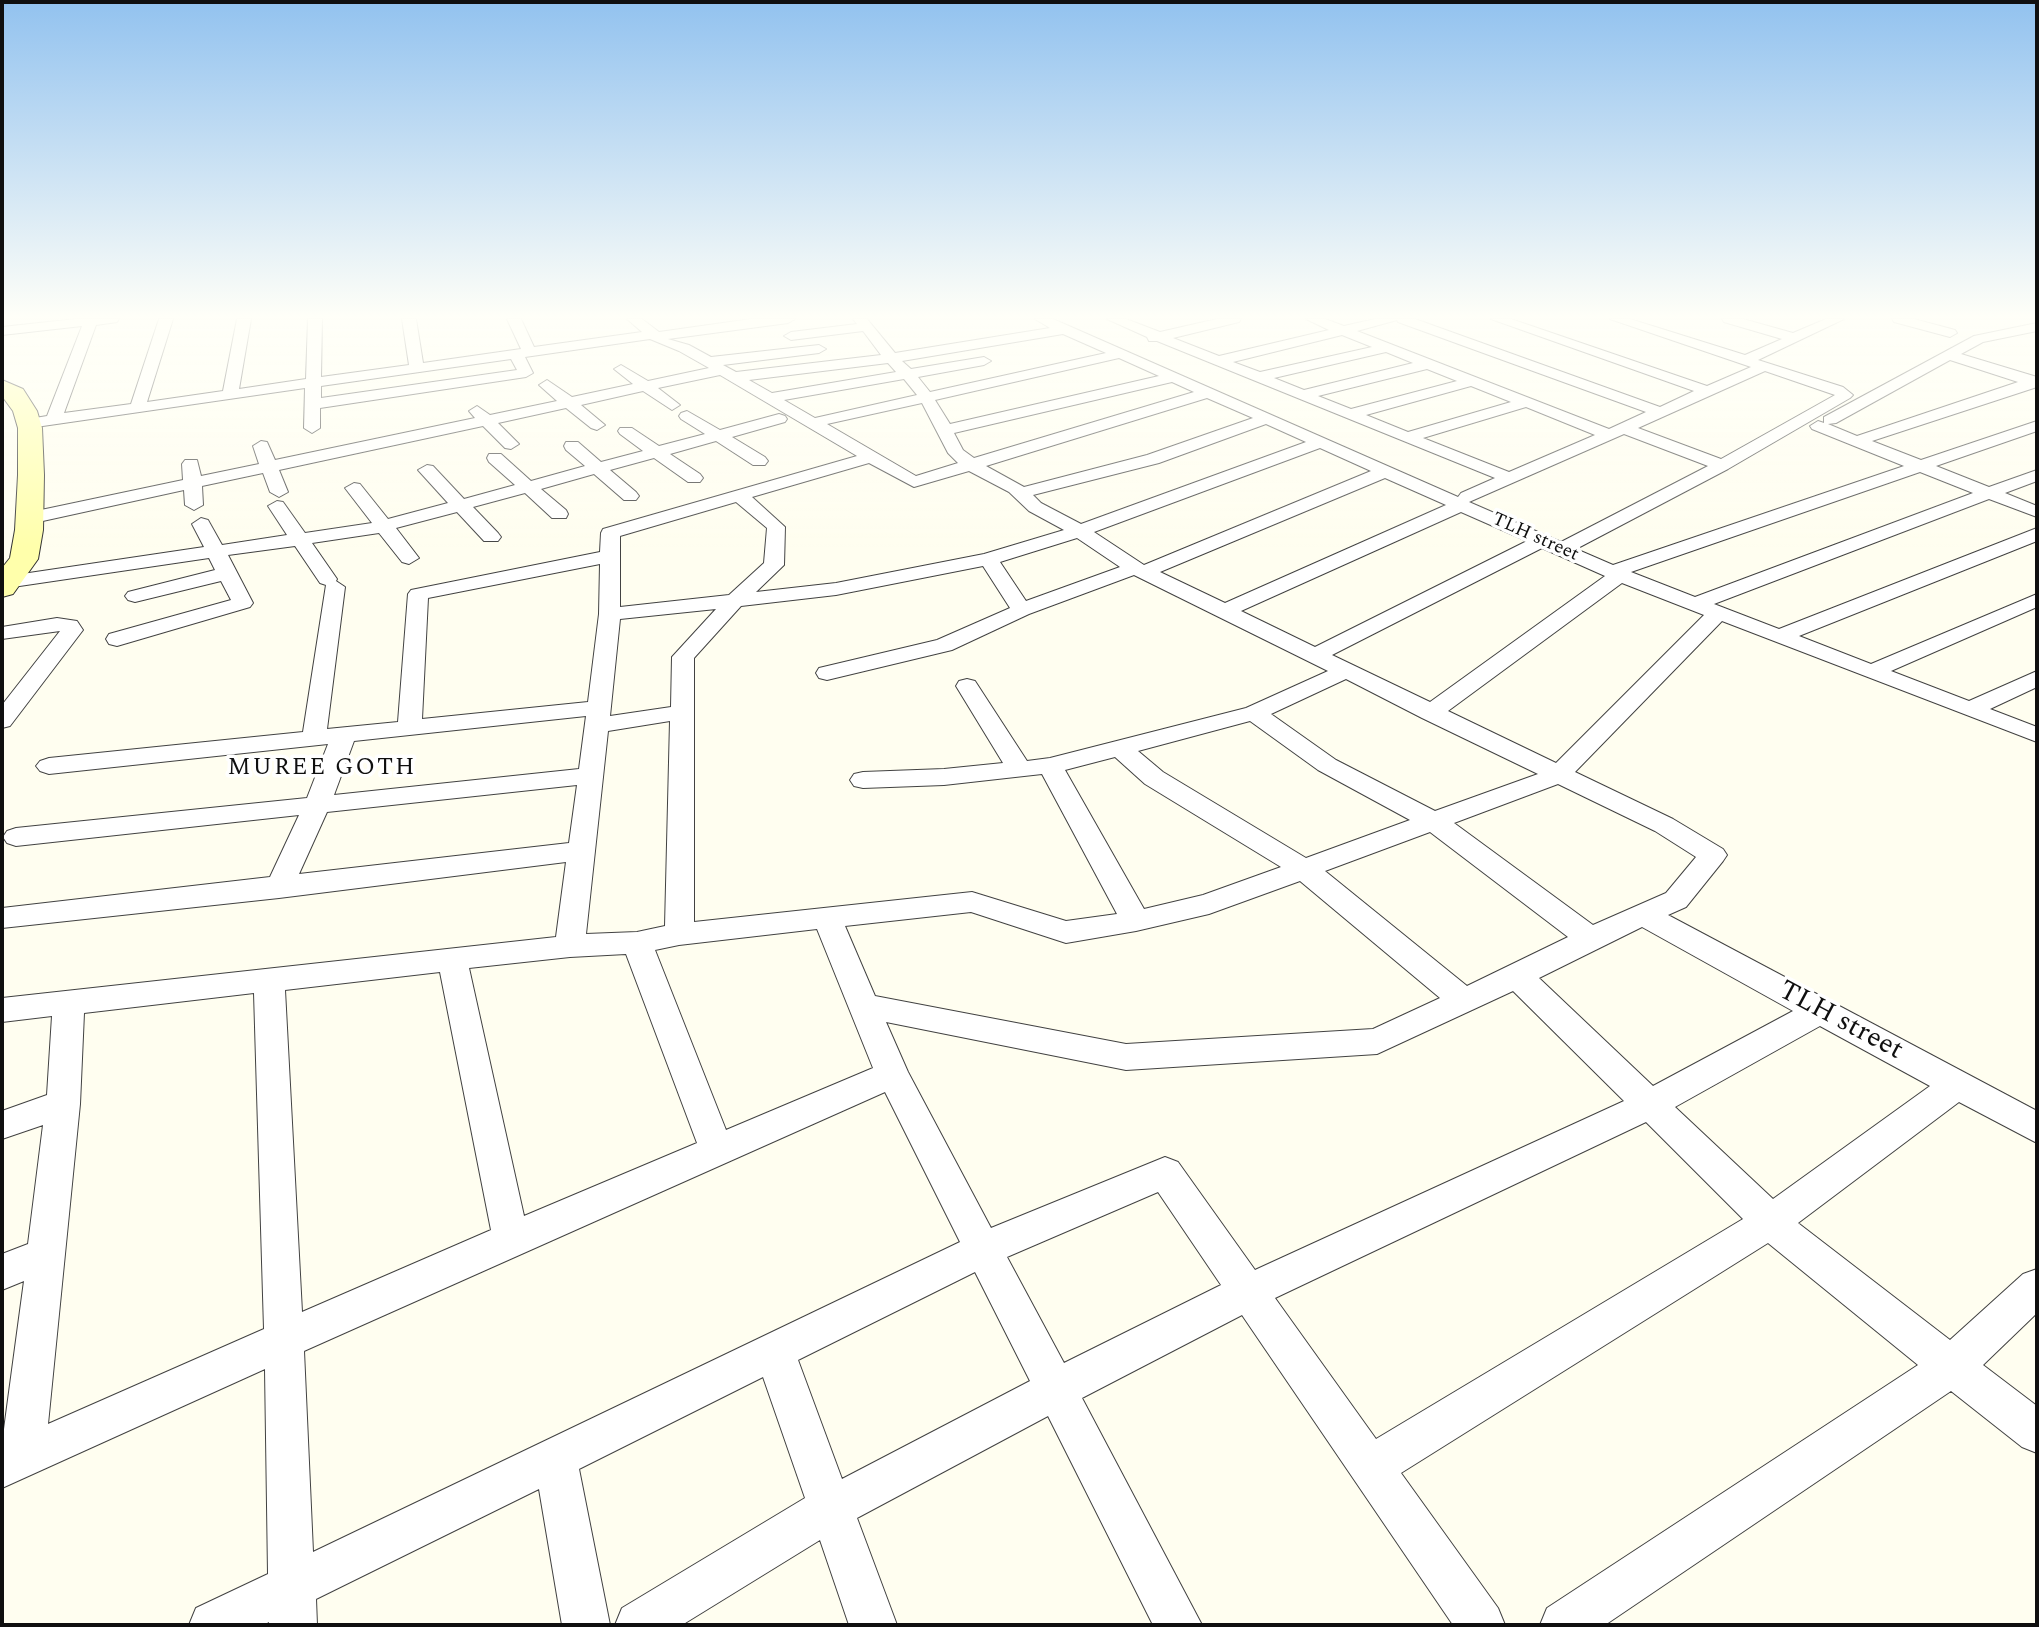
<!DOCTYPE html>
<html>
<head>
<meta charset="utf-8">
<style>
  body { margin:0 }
  #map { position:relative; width:2039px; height:1627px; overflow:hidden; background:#fffef0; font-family:Spectral,serif }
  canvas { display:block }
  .frame { position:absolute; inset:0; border:4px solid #0f0f0f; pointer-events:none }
</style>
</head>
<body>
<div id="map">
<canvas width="2039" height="1627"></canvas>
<div class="frame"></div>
</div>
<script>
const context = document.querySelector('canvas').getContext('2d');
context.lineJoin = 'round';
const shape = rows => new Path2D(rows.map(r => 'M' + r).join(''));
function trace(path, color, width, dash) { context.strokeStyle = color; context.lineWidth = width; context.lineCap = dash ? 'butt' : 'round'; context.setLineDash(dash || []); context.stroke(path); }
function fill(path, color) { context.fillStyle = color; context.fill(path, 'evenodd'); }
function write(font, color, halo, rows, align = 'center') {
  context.font = font + ' Spectral,serif'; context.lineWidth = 7; context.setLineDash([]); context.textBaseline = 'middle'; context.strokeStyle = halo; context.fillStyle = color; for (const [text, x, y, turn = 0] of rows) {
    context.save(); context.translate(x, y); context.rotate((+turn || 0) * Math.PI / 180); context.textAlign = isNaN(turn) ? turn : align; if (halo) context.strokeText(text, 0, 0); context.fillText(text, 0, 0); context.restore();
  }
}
const street = shape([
  [76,319,119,319,117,322,96,325,64,413,131,404,159,319,173,319,147,402,223,391,237,319,251,319,239,389,306,379,308,319,322,319,321,377,409,365,402,319,416,319,423,363,521,349,507,319,521,319,534,347,642,332,627,319,642,319,659,332,751,319,795,319,788,323,668,339,689,345,711,357,819,345,826,349,819,353,723,365,736,372,881,355,863,331,791,340,784,336,791,332,857,324,853,319,867,319,895,353,1050,328,1035,319,1053,319,1458,497,1461,493,1495,478,1157,341,1149,341,1147,337,1107,319,1126,319,1160,332,1217,319,1241,319,1239,322,1173,338,1219,356,1329,330,1306,319,1325,319,1344,326,1375,319,1415,319,1660,407,1694,391,1491,319,1511,319,1707,386,1751,367,1610,319,1630,319,1745,355,1782,339,1724,322,1722,319,1743,319,1793,333,1826,319,1844,319,1758,360,1843,387,1853,395,1850,398,1728,469,1576,549,1613,565,1904,466,1812,429,1810,426,1818,421,1824,423,1824,417,1974,336,2037,323,2037,331,1983,342,1961,354,2037,377,2037,387,1872,441,1921,460,2037,421,2037,431,1936,466,1989,487,2037,470,2037,481,2005,493,2037,506,2037,517,1989,499,1714,604,1779,629,2037,528,2037,541,1799,636,1871,664,2037,594,2037,607,1891,671,1969,701,2037,671,2037,687,1990,709,2037,727,2037,742,1722,621,1575,772,1673,819,1723,849,1727,855,1723,861,1686,907,1668,915,2037,1111,2037,1143,1959,1102,1798,1223,1950,1340,2023,1274,2037,1269,2037,1313,1983,1365,2037,1406,2037,1453,2022,1447,1951,1391,1605,1625,1540,1625,1547,1608,1918,1365,1768,1243,1401,1473,1498,1608,1505,1625,1453,1625,1242,1315,1082,1398,1202,1625,1153,1625,1048,1416,857,1518,897,1625,849,1625,820,1540,682,1625,615,1625,622,1608,805,1498,763,1377,579,1469,610,1625,562,1625,539,1489,316,1599,317,1625,269,1625,269,1622,263,1625,189,1625,196,1608,268,1574,265,1369,2,1488,2,1444,24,1281,2,1290,2,1254,28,1244,43,1125,2,1139,2,1111,47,1095,52,1016,2,1022,2,998,556,937,566,862,279,898,2,928,2,908,270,877,299,815,16,846,7,843,3,837,7,831,16,828,307,798,328,744,49,774,40,771,36,766,40,761,49,758,303,732,326,585,320,583,295,546,228,555,253,603,250,607,117,646,109,644,106,639,109,634,231,600,221,581,135,602,128,600,125,596,128,592,215,570,209,558,6,588,2,587,2,577,204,547,192,524,201,518,208,520,222,545,287,535,268,506,277,501,283,502,305,533,372,523,345,488,354,483,360,484,388,519,448,503,418,470,427,465,433,466,464,499,515,485,489,462,487,458,489,454,501,454,531,481,585,466,566,450,564,446,566,442,578,442,601,462,643,451,620,434,618,431,620,428,632,428,659,446,705,434,681,419,679,416,681,413,687,411,720,430,779,414,785,416,787,419,785,422,732,437,765,457,768,461,765,465,753,465,716,441,670,454,700,474,703,478,700,482,688,482,654,458,610,470,636,492,639,496,636,500,624,500,594,474,541,489,566,510,568,514,566,518,552,518,525,493,473,507,498,533,501,537,498,541,484,541,457,512,396,528,419,558,409,564,402,562,379,533,312,543,337,579,336,581,345,587,327,729,398,722,408,594,411,590,600,552,601,533,603,529,857,456,720,375,658,388,680,405,672,410,643,391,581,405,605,425,597,430,591,428,566,408,498,423,519,444,511,449,505,448,483,426,279,470,288,492,279,497,270,492,263,473,202,486,203,505,194,510,185,505,184,490,29,524,20,518,22,514,183,480,182,464,185,460,197,460,201,476,259,464,253,446,261,441,267,442,275,460,475,418,469,411,477,406,490,415,557,401,539,385,547,380,572,397,633,384,614,369,621,365,648,381,709,368,679,351,650,339,525,357,533,373,526,377,320,408,320,428,312,433,304,428,305,388,29,428,23,426,21,423,23,420,47,416,82,326,2,335,2,327,76,319],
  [1397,320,1398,322,1646,412,1609,429,1357,331,1397,320],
  [1063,334,1106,353,930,392,918,377,984,365,991,361,984,357,911,369,902,361,1063,334],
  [1342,335,1372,347,1260,372,1233,362,1342,335],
  [1386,352,1413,363,1304,390,1274,378,1386,352],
  [1119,358,1159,376,950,424,935,400,1119,358],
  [511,359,517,370,321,398,321,386,511,359],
  [1950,360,2018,382,1857,436,1828,424,1836,423,1950,360],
  [888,363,896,372,772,393,749,380,888,363],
  [1427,369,1457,381,1351,409,1318,396,1427,369],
  [1765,371,1835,395,1721,459,1638,428,1765,371],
  [904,379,917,395,815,418,784,400,904,379],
  [1172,382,1194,392,974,458,963,450,954,433,1172,382],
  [1471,386,1511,402,1408,432,1366,415,1471,386],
  [1207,398,1253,418,1147,455,1024,487,986,466,1207,398],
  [922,403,948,453,958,463,916,476,827,424,922,403],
  [1526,407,1595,435,1509,472,1423,438,1526,407],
  [1266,424,1306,442,1081,524,1041,503,1033,495,1159,463,1266,424],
  [1624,434,1708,466,1561,542,1469,502,1624,434],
  [1320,448,1371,471,1144,565,1094,532,1320,448],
  [869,463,914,487,969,471,1009,492,1029,511,1064,530,984,554,836,583,756,592,784,565,785,527,752,497,869,463],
  [1920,472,1973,493,1695,597,1631,572,1920,472],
  [1385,478,1446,505,1225,603,1160,572,1385,478],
  [736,502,767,528,764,563,729,595,620,607,620,536,736,502],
  [1461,512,1527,541,1315,647,1241,611,1461,512],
  [1077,538,1120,567,1026,601,1000,562,1077,538],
  [1542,548,1605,576,1430,702,1332,655,1542,548],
  [600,564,599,614,588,702,422,719,428,598,600,564],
  [983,566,1010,608,937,640,819,668,816,673,819,678,827,680,952,650,1029,614,1134,575,1328,671,1246,708,1050,758,1027,761,975,681,967,679,959,681,956,686,1003,763,944,769,863,772,854,774,850,780,854,786,863,788,944,785,1042,774,1117,914,1066,921,972,892,694,922,694,658,741,606,836,595,983,566],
  [1622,583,1704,615,1556,763,1448,711,1622,583],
  [716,609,672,657,671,707,610,716,620,619,716,609],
  [1346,679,1422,718,1538,774,1435,811,1336,760,1271,714,1346,679],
  [586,716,579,769,334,795,354,741,586,716],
  [670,721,665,926,637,932,586,934,608,731,670,721],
  [1250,721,1318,770,1410,820,1306,858,1163,772,1138,751,1250,721],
  [1115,757,1145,784,1281,867,1203,895,1144,909,1065,770,1115,757],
  [1558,784,1655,831,1696,857,1666,893,1593,925,1454,823,1558,784],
  [577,785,569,843,299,874,327,812,577,785],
  [1430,832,1568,937,1467,986,1325,871,1430,832],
  [1300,881,1440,998,1373,1029,1126,1044,875,996,845,926,971,912,1066,943,1136,931,1209,914,1300,881],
  [1642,927,1793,1011,1653,1086,1539,978,1642,927],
  [817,929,873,1068,726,1130,655,950,679,945,817,929],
  [626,954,697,1143,524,1216,469,968,570,957,626,954],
  [440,972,491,1230,302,1312,285,990,440,972],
  [1513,991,1624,1101,1255,1270,1178,1162,1165,1157,991,1228,908,1072,886,1022,1126,1070,1377,1054,1513,991],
  [254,993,264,1329,48,1424,80,1104,84,1013,254,993],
  [1820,1026,1930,1086,1773,1199,1675,1107,1820,1026],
  [885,1092,960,1242,313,1552,304,1351,885,1092],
  [1646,1122,1743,1219,1376,1439,1275,1298,1646,1122],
  [1158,1192,1221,1285,1064,1363,1007,1257,1158,1192],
  [975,1272,1030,1381,842,1479,798,1360,975,1272],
  [1892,319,1914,319,1955,330,1957,333,1950,337,1894,322,1892,319],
  [57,618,77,621,83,630,10,726,2,728,2,705,60,631,2,639,2,627,57,618]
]);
const secondary = shape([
  [2,380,23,389,37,411,42,428,44,475,43,530,38,559,13,594,2,597,2,568,10,558,15,530,18,475,18,428,13,411,2,396,2,380]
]);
const farStreetnames = [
  ["TLH street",1535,538,24]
];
const neighbourhoodNames = [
  ["MUREE GOTH",322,769]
];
const nearStreetnames = [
  ["TLH street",1840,1022,28]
];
trace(street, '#424242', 2);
trace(secondary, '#313131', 2);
fill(street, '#fff');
fill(secondary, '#ffffab');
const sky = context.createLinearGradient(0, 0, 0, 547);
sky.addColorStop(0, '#92c2ef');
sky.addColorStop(0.58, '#fffff8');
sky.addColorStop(1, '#fffff800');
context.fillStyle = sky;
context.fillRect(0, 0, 2039, 547);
write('19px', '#0f0f0f', '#fff', farStreetnames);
context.letterSpacing = '2px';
write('24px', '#0f0f0f', '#fff', neighbourhoodNames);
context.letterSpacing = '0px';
write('28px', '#0f0f0f', '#fff', nearStreetnames);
</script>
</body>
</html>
